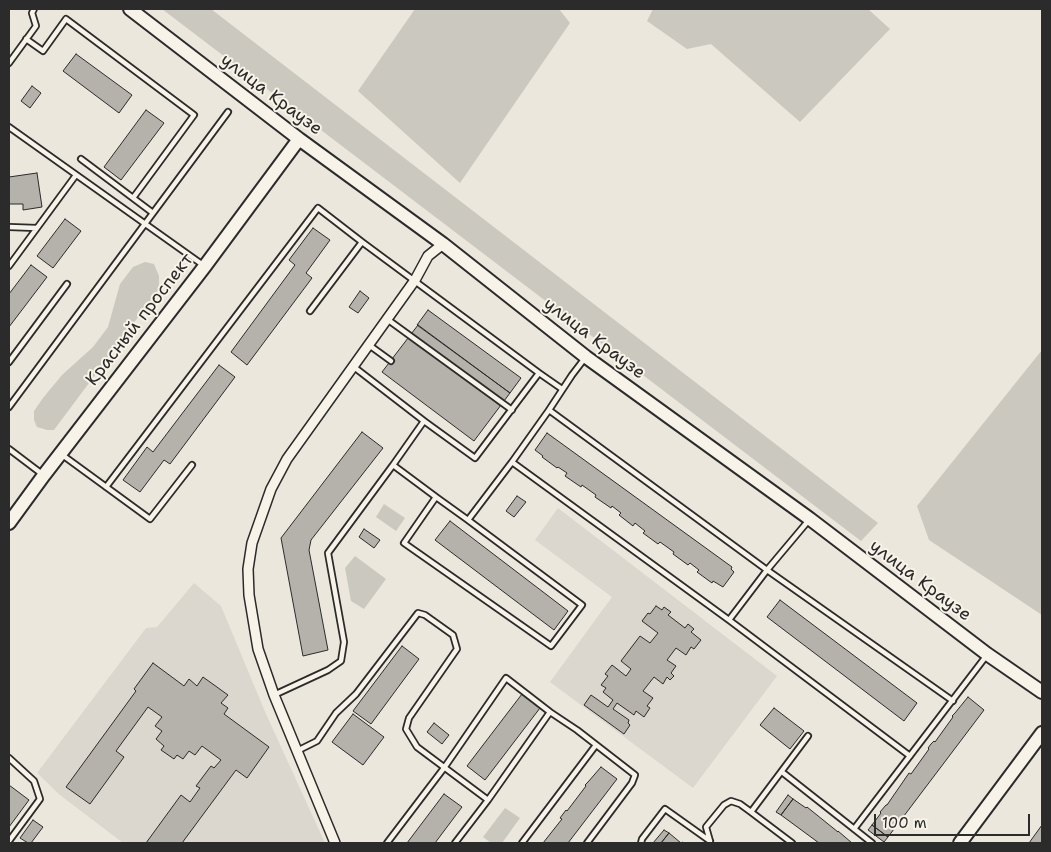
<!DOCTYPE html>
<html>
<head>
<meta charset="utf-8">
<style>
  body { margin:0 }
  #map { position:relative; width:1051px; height:852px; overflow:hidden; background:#ebe7dd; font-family:"Shantell Sans",sans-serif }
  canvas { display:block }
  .frame { position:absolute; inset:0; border:10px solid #2b2b2b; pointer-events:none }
  .scale { position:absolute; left:874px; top:814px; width:156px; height:22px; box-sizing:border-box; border:2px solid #2b2b2b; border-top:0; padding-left:6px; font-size:15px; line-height:18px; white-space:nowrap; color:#2b2b2b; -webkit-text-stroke:4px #f7f3e8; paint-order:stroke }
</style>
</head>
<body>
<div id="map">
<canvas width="1051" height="852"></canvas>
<div class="frame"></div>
<div class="scale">100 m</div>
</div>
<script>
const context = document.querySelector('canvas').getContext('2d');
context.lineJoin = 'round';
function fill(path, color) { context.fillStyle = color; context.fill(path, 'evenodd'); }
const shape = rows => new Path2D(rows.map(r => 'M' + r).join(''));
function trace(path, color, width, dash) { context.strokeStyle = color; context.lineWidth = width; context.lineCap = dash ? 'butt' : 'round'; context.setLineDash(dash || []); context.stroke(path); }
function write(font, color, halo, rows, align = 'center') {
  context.font = font + ' "Shantell Sans",sans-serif'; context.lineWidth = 4; context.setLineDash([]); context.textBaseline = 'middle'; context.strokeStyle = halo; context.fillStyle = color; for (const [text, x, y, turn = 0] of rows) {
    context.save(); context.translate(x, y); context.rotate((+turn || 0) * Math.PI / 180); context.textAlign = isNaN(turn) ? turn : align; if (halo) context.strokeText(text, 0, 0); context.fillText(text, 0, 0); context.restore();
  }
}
const built = shape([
  [558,508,777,676,693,788,550,682,612,597,535,540],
  [194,583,221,606,266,714,325,843,123,843,60,795,37,773,146,628,157,627]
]);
const green = shape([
  [162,9,211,9,878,523,861,541],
  [415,9,559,9,570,23,460,183,358,91],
  [653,9,868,9,890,29,800,122,711,44,687,49,647,21],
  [145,262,154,264,159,276,159,289,54,430,47,430,37,427,34,420,34,411,43,398,62,375,93,347,108,327,120,284,133,267],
  [1042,350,1042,615,929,540,917,506],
  [384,504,405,518,396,531,376,517],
  [355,556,386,579,364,609,351,601,345,568],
  [505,808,520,818,502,843,491,843,483,837]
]);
const building = shape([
  [76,54,132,95,119,113,63,71,76,54],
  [32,86,41,93,30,108,21,101,32,86],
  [146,110,164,123,121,180,104,167,146,110],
  [37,173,42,207,23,210,23,204,9,204,9,177,37,173],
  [65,219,81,231,53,268,37,256,65,219],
  [313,228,330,240,306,273,312,278,247,365,231,352,295,265,289,260,313,228],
  [31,265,47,277,9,327,9,294,31,265],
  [360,291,369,298,358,313,349,307,360,291],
  [428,310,521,378,510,393,417,325,428,310],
  [418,325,510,393,474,441,382,372,418,325],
  [219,365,235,377,170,464,164,460,140,492,123,480,147,447,153,452,219,365],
  [362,432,383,448,311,540,309,550,328,650,303,656,281,538,362,432],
  [547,433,732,567,731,569,734,572,723,587,713,581,712,583,697,572,699,570,690,563,688,565,673,554,674,552,660,542,658,544,643,533,645,531,635,523,633,526,619,515,621,513,612,506,611,508,595,497,596,495,582,485,581,487,565,476,567,473,558,467,557,468,542,457,543,456,535,450,547,433],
  [517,496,526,502,514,517,506,511,517,496],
  [450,521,568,611,554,630,435,540,450,521],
  [364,529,380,540,374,548,359,537,364,529],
  [780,600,917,703,904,721,767,617,780,600],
  [656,606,662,610,664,607,671,612,668,615,685,628,688,624,694,629,691,632,701,640,694,649,691,647,686,655,676,648,667,660,676,666,671,673,674,676,670,680,667,677,663,684,654,677,643,691,653,698,647,706,650,708,644,717,636,711,634,715,617,703,613,709,629,720,628,723,630,725,624,734,584,705,591,695,608,707,613,700,603,692,606,688,601,685,608,676,605,674,612,665,626,676,631,669,621,661,640,636,650,643,658,633,642,621,648,613,650,614,656,606],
  [402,646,419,659,371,724,353,711,402,646],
  [153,663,184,686,189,679,197,686,203,677,228,695,221,703,228,708,224,714,269,747,247,778,236,770,182,843,146,843,181,795,190,802,200,788,196,786,211,766,214,768,221,760,202,746,195,755,189,751,183,759,177,755,174,759,161,750,164,746,156,739,162,731,155,726,162,717,148,707,116,751,124,757,90,804,66,787,136,691,134,689,153,663],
  [522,694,540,708,485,780,467,766,522,694],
  [968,697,984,710,888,837,872,825,881,813,880,812,886,805,887,805,909,773,911,774,929,749,928,748,931,744,934,741,935,742,953,717,952,716,955,713,968,697],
  [774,708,804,731,790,749,760,725,774,708],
  [353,714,384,737,363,765,332,742,353,714],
  [434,723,449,735,442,744,427,732,434,723],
  [601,767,617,779,568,843,541,843,543,843,562,819,560,818,566,810,567,811,586,786,585,785,588,782,601,767],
  [9,785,29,800,9,827,9,785],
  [444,794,462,807,435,843,407,843,444,794],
  [788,795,793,799,781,815,776,812,788,795],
  [793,799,806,808,807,807,838,832,838,831,852,843,819,843,781,815,793,799],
  [33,820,43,827,31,843,28,843,20,838,33,820],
  [872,825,888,837,884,842,868,830,872,825],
  [1042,825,1042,843,1029,843,1042,825],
  [664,830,669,833,661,843,653,843,664,830],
  [669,833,681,843,682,842,684,843,661,843,669,833]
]);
const lane = shape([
  [26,39,43,51,66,19,194,115,133,198,153,213],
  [9,63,36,26,32,13,34,9],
  [9,127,203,265],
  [81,159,133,198],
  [9,227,37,228,76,175],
  [9,266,37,228],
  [310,311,362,242,539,373],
  [387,319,512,410],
  [369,345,391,361],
  [585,358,572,375,549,410,767,570,953,701],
  [9,362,67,284],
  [354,367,424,421],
  [9,407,228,112],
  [549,410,512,462,729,620,910,756],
  [9,449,42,474],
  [61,454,150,519,192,465],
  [106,487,318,208,362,242],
  [436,497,393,465,424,421,475,458,539,373,562,389],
  [468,520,436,497,404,543,551,646,582,605,468,520,512,462],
  [729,620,767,570,809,520],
  [274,695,328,670,341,661,344,642,328,553,393,465],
  [550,712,577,730,635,775,632,783,587,843],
  [297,751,317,741,336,713,356,694,418,613,425,615,453,635,457,649,409,718,406,729,417,747,488,800],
  [9,758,34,781,40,799,9,841],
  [782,772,872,843],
  [854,829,987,655],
  [710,841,706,827,724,805,731,801,740,804,751,812],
  [387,843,444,768,506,678,550,712,488,800,455,843],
  [522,843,596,745],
  [641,843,642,839,665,809,710,841],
  [792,843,751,812,808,736]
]);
const street = shape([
  [335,843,274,695,258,649,249,595,248,569,252,543,271,489,287,459,415,280,428,256,443,244]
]);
const secondary = shape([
  [130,9,299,139,443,244,586,357,810,519,987,654,1042,692],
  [9,523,44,475,205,266,299,139],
  [960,843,1042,733]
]);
const streetNames = [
  ["улица Краузе",271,95,37],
  ["Красный проспект",140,320,-52],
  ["улица Краузе",594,339,37],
  ["улица Краузе",920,581,37]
];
fill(built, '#dbd7ce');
fill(green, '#cbc8bf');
fill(building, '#b5b2ab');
trace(building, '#2b2b2b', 1);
trace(lane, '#2b2b2b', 8);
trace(street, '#2b2b2b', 12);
trace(secondary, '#2b2b2b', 16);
trace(lane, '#f7f3e8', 4.5);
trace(street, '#f7f3e8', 9);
trace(secondary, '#f7f3e8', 12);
write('18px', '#2b2b2b', '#f7f3e8', streetNames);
</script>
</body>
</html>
